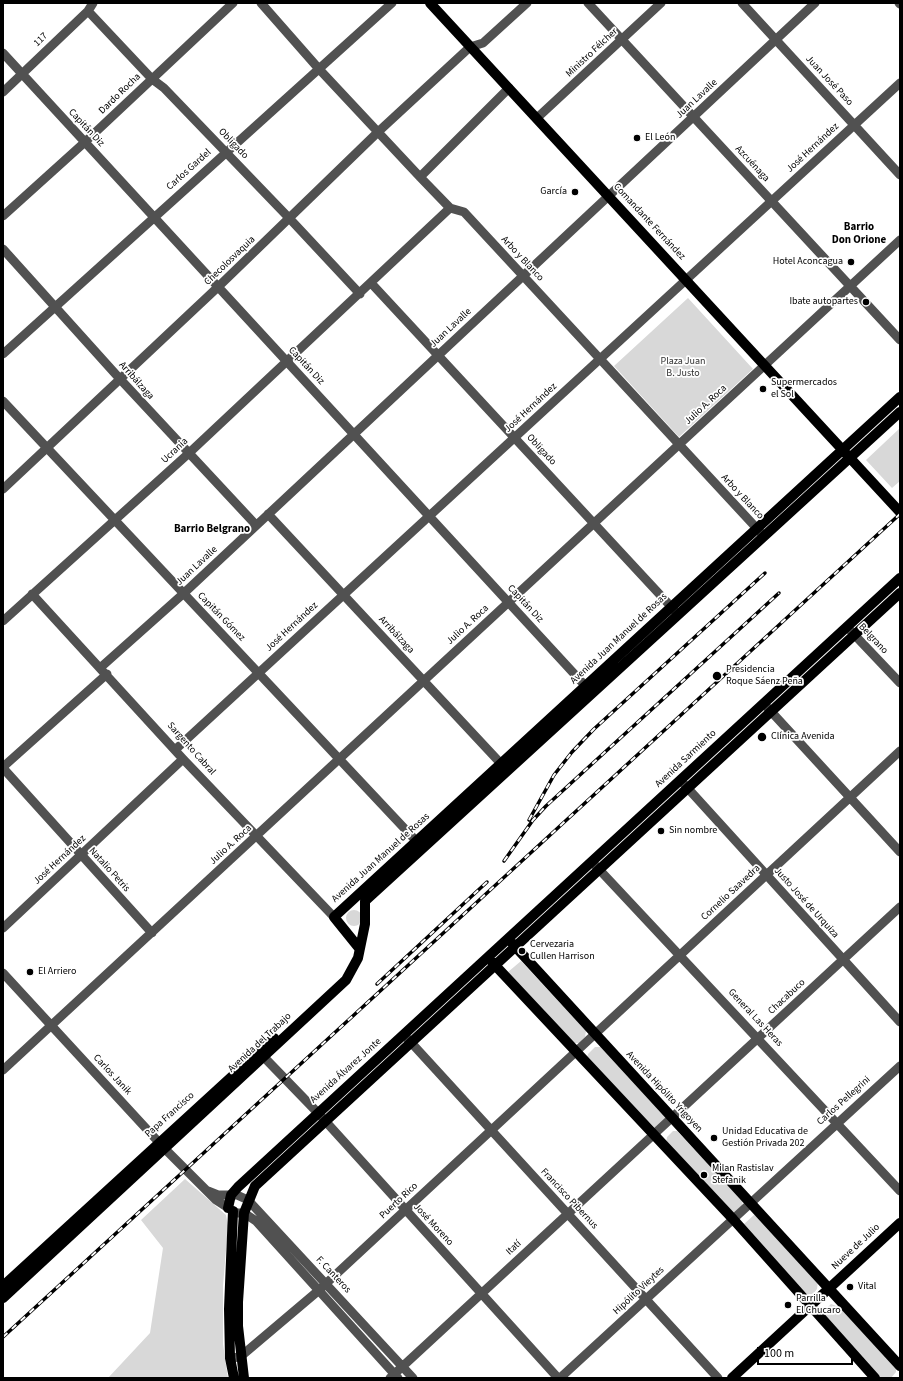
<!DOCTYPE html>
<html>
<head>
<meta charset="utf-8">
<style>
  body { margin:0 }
  #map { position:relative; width:903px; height:1381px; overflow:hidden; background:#fff; font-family:"Source Sans 3",sans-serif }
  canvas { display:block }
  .frame { position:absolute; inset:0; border:4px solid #000; pointer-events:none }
  .scale { position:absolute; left:757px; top:1347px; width:96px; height:18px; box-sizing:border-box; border:2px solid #000; border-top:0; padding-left:5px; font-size:12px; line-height:14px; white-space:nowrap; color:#000; -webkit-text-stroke:3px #fff; paint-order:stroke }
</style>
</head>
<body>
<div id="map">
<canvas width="903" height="1381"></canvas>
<div class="frame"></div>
<div class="scale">100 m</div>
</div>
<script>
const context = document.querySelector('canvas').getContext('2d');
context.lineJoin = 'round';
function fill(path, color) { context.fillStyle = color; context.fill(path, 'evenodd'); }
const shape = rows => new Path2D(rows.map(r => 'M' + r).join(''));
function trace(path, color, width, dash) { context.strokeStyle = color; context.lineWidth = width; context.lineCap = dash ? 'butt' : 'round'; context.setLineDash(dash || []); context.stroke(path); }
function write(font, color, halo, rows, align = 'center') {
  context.font = font + ' "Source Sans 3",sans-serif'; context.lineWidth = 3.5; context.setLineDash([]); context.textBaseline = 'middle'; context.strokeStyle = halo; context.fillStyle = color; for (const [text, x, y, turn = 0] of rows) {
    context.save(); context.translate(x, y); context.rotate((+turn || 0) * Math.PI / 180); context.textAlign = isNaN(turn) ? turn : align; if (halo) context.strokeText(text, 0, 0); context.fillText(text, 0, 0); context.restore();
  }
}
const green = shape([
  [688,298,753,369,679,437,614,366],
  [900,428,900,481,892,488,866,460],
  '346 918a8 8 0 1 1 16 0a8 8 0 1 1-16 0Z',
  [521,961,586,1031,585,1037,579,1043,572,1043,508,972],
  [595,1047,601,1047,665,1115,665,1120,655,1128,587,1058,588,1054],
  [673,1131,677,1131,743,1201,742,1205,735,1212,731,1213,666,1143,667,1137],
  [185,1179,226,1215,228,1226,223,1286,223,1344,228,1378,108,1378,150,1333,163,1248,141,1220],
  [754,1215,758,1216,818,1281,817,1289,813,1294,807,1295,745,1229,744,1224],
  [831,1304,839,1307,896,1367,896,1372,891,1378,881,1378,825,1316,825,1310]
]);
const minor = shape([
  [261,3,319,69,420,177,450,208,464,212,762,534],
  [588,3,900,340],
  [742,3,900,175],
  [899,3,900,4],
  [88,11,152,79,164,88,290,219,360,294],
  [3,53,590,691],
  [3,92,88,11,93,3],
  [537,118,661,3],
  [420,177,509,88],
  [3,216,85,142,233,3],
  [3,249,120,379,256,525],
  [371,283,676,612],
  [3,354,392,3],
  [3,401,420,845],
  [3,489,218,287,378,132,470,47,483,43,527,3],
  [268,514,505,768],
  [32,594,183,759,334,917],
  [3,621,188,454,450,208],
  [847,627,900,683],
  [100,668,183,594,815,3],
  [766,706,900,852],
  [176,749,900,83],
  [3,767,107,674],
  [3,768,152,933],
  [683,783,900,1022],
  [594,864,900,1191],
  [3,928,183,759],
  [3,973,165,1149,216,1200,233,1211,237,1213,244,1213,256,1221,398,1378],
  [406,1037,718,1378],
  [259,1052,318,1113,558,1378],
  [3,1070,900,240],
  [208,1191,218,1195,237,1195,248,1200,413,1378],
  [230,1358,240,1357,318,1291,900,751],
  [390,1378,900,907],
  [560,1378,900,1066]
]);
const major = shape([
  [430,3,900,512],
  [512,943,900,1366],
  [359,948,334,917,900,397],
  [492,962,733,1219,875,1378],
  [228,1208,231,1195,238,1187,900,578],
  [233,1211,229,1309,230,1358,234,1378],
  [3,1286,274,1038],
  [3,1298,346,980,358,958,365,924,365,901,900,412],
  [244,1378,238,1326,238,1302,244,1213,255,1186,900,593],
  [732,1378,900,1223]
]);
const rail = shape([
  [529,820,554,775,572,752,594,729,765,573],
  [504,861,533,820,546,806,779,593],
  [377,984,487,882],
  [3,1337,900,514]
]);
const markers = [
  [637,138,4,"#000"],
  [575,192,4,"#000"],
  [851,262,4,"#000"],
  [866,302,4,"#000"],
  [763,389,4,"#000"],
  [717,676,5,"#000"],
  [762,737,5,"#000"],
  [661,831,4,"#000"],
  [522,951,4,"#000"],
  [30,972,4,"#000"],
  [714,1138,4,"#000"],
  [704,1175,4,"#000"],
  [850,1287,4,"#000"],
  [788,1305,4,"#000"]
];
const streetNames = [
  ["117",41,40,-44],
  ["Ministro Félcher",592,53,-43],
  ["Juan José Paso",829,81,47],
  ["Dardo Rocha",120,94,-44],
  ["Juan Lavalle",697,99,-43],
  ["Capitán Diz",86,128,47],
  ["Obligado",233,144,46],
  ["José Hernández",813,148,-43],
  ["Azcuénaga",752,164,47],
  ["Carlos Gardel",189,170,-42],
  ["Comandante Fernández",649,222,47],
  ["Arbo y Blanco",522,259,47],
  ["Checolosvaquia",230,261,-44],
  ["Juan Lavalle",451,328,-43],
  ["Capitán Diz",306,366,47],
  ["Arribálzaga",136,381,48],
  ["Julio A. Roca",706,405,-43],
  ["José Hernández",531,408,-43],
  ["Obligado",541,450,47],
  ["Ucrania",175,451,-43],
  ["Arbo y Blanco",742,497,47],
  ["Juan Lavalle",197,566,-43],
  ["Capitán Diz",525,604,47],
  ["Capitán Gómez",221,617,46],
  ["Julio A. Roca",468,625,-43],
  ["José Hernández",292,627,-43],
  ["Arribálzaga",396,635,47],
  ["Avenida Juan Manuel de Rosas",619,639,-43],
  ["Belgrano",873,639,47],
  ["Sargento Cabral",191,749,48],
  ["Avenida Sarmiento",686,759,-43],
  ["Julio A. Roca",231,845,-43],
  ["Avenida Juan Manuel de Rosas",381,858,-42],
  ["José Hernández",60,860,-43],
  ["Natalio Petris",109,870,48],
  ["Cornelio Saavedra",731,893,-43],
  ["Justo José de Urquiza",806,903,48],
  ["Chacabuco",787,997,-43],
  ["General Las Heras",755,1018,47],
  ["Avenida del Trabajo",260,1043,-43],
  ["Avenida Álvarez Jonte",346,1071,-42],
  ["Carlos Janik",112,1075,47],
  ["Avenida Hipólito Yrigoyen",664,1092,47],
  ["Carlos Pellegrini",844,1101,-42],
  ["Papa Francisco",170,1115,-42],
  ["Francisco Pibernus",569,1199,47],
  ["Puerto Rico",399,1201,-43],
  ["José Moreno",433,1225,47],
  ["Nueve de Julio",856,1247,-43],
  ["Itatí",514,1248,-43],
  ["F. Canteros",333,1275,47],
  ["Hipólito Vieytes",639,1291,-43]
];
const poiNames = [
  ["El León",645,138],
  ["García",567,192,"right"],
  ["Hotel Aconcagua",843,262,"right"],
  ["Ibate autopartes",858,302,"right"],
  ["Supermercados",771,383],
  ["el Sol",771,395],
  ["Presidencia",726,670],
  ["Roque Sáenz Peña",726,682],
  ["Clínica Avenida",771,737],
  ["Sin nombre",669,831],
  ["Cervezaria",530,945],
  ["Cullen Harrison",530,957],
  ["El Arriero",38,972],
  ["Unidad Educativa de",722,1132],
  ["Gestión Privada 202",722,1144],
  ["Milan Rastislav",712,1169],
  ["Stefanik",712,1181],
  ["Vital",858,1287],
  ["Parrilla",796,1299],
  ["El Chucaro",796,1311]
];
const parkNames = [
  ["Plaza Juan",683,362],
  ["B. Justo",683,374]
];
const neighbourhoodNames = [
  ["Barrio",859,228],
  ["Don Orione",859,241],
  ["Barrio Belgrano",212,530]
];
fill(green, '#d8d8d8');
trace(minor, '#515151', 9);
trace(major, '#000', 10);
trace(rail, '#000', 3.5);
trace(rail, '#fff', 2, [6]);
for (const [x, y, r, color] of markers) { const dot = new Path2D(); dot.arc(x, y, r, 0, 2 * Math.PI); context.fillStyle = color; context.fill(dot); trace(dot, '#fff', 1.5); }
write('10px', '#000', '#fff', streetNames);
write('10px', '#000', '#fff', poiNames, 'left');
write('10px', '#2f2f2f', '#fff', parkNames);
write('bold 11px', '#000', '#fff', neighbourhoodNames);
</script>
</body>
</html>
